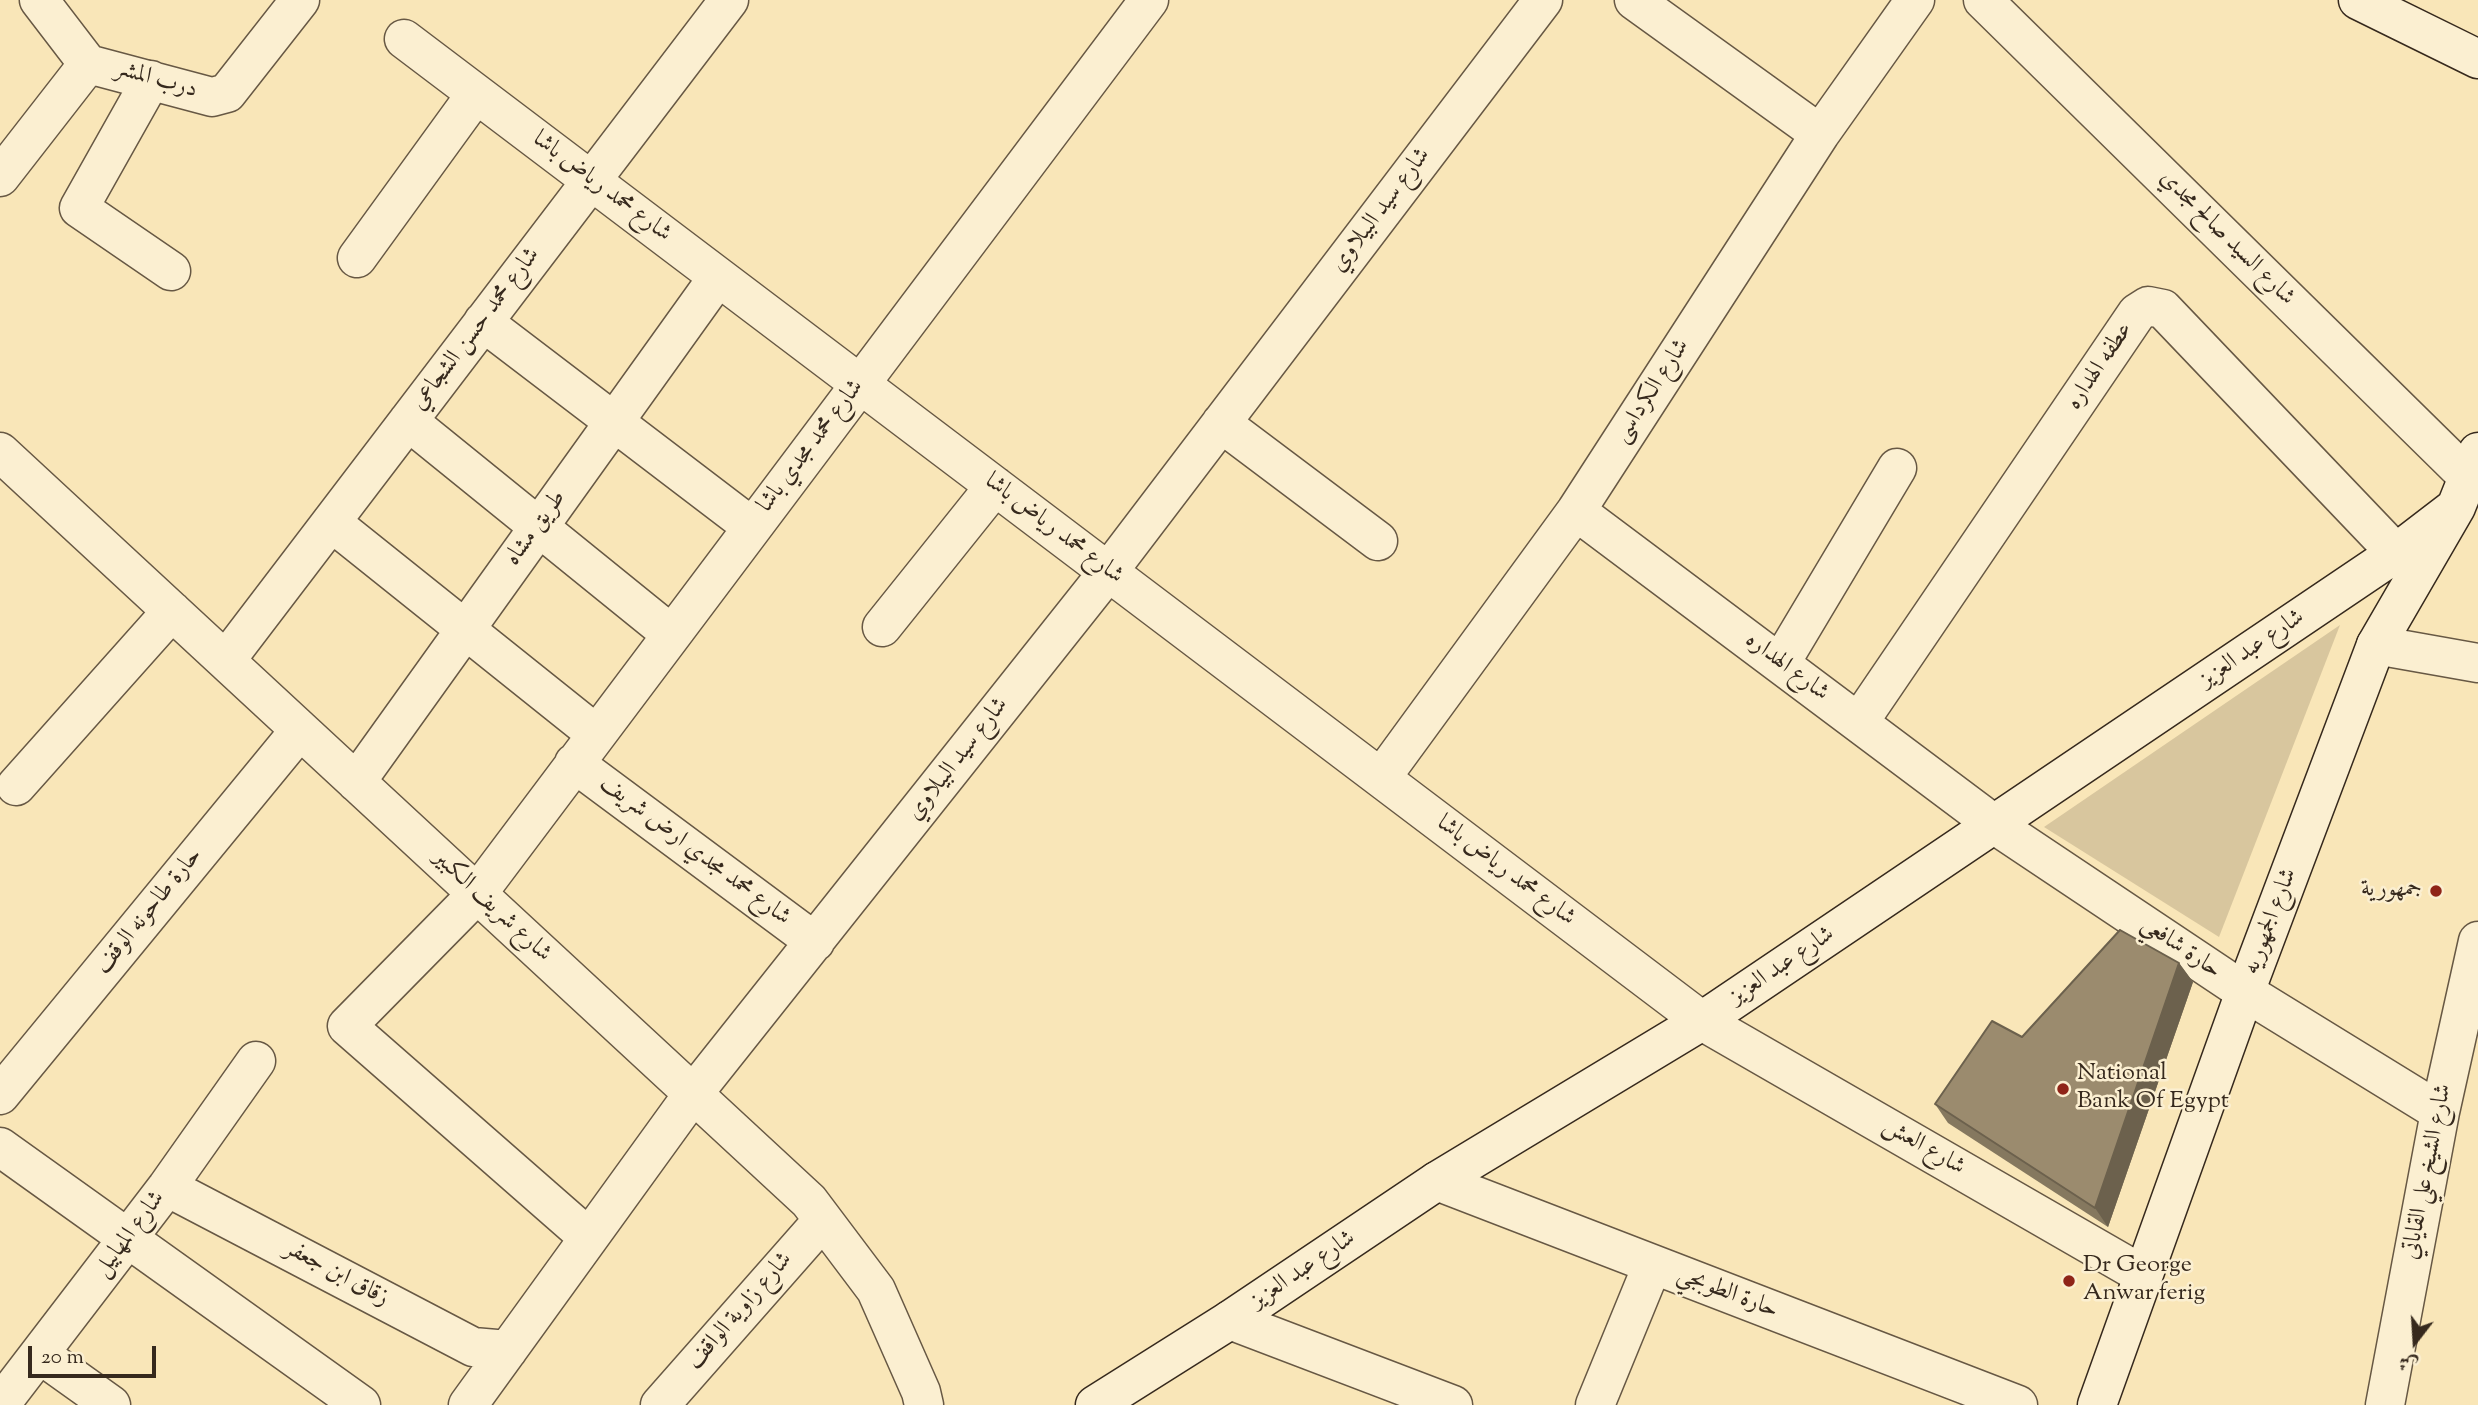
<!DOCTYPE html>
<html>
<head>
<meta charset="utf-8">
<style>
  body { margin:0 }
  #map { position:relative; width:2478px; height:1405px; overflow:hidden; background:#f9e6b8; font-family:"Sorts Mill Goudy",Amiri,serif }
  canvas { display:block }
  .north { position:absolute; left:2380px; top:1307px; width:70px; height:70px; -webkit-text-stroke:5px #fbefd1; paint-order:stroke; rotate:197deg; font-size:19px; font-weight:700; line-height:28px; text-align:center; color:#36291d }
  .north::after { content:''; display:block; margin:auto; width:24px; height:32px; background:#36291d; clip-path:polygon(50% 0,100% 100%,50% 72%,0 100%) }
  .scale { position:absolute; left:28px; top:1346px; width:128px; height:32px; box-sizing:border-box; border:4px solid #36291d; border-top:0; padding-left:9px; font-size:21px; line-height:24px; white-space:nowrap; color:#36291d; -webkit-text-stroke:5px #fbefd1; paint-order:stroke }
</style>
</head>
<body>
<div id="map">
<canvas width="2478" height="1405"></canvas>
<div class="north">ش</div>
<div class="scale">20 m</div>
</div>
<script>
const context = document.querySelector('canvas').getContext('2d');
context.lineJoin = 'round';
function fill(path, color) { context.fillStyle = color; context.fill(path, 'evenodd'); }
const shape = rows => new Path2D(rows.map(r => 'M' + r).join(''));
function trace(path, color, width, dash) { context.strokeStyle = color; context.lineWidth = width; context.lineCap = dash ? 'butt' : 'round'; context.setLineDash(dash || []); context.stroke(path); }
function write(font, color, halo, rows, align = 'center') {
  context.font = font + ' "Sorts Mill Goudy",Amiri,serif'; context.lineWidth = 5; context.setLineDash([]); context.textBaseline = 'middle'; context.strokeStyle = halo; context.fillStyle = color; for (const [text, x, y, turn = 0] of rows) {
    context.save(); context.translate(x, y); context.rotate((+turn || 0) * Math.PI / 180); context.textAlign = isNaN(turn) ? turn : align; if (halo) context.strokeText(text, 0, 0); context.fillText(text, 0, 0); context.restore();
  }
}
const green = shape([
  [2340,625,2219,937,2044,827]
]);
const minor = shape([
  [39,0,88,64,212,97,227,93,300,0],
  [1634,0,1820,134],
  [1983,0,2468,477],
  [404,39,1702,1021,2143,1275],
  [151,80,79,208,171,271],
  [0,177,88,64],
  [357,258,476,94],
  [483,322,752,527],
  [408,421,671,634],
  [1221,423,1378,541],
  [0,452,809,1201,876,1290,921,1392,924,1405],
  [1576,511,1995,825,2245,992,2440,1112],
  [331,522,596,734],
  [882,627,995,486],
  [226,660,729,0],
  [1780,664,1897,468],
  [1859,722,2137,313,2148,306,2163,309,2396,553],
  [574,763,815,942],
  [1381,778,1576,511,1820,134,1915,0],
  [356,782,718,277],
  [16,786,172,611],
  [0,1095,300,730],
  [0,1147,361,1405],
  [1437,1181,2018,1405],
  [167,1187,473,1347,508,1350],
  [589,1238,347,1026,477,894,1149,0],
  [1230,1320,1453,1405],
  [41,1355,111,1405],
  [0,1405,167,1187,256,1061],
  [468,1405,693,1094,1108,572,1543,0],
  [660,1405,823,1220],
  [1595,1405,1652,1266],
  [2385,1405,2440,1112,2478,941]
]);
const tertiary = shape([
  [2376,645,2478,663]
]);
const secondary = shape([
  [2358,0,2478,59],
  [1095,1405,1230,1320,1437,1181,1702,1021,2396,553,2456,507],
  [2097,1405,2245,992,2376,645,2456,507,2478,452]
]);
const wall = shape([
  [2179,963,2193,982,2108,1227,1948,1123,1935,1104,2022,1037]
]);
const shadedWall = shape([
  [2179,963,2193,982,2108,1227,2095,1208]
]);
const building = shape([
  [2120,930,2179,963,2095,1208,1935,1104,1992,1021,2022,1037,2120,930]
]);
const markers = [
  [2436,891,7,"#8f2418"],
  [2063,1089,7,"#8f2418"],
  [2069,1281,7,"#8f2418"]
];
const streetNames = [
  ["درب المشر",156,81,16],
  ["شارع محمد رياض باشا",601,188,37],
  ["شارع سيد البيلاوي",1382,211,-53],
  ["شارع السيد صالح مجدي",2226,239,45],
  ["شارع محمد حسن الشجاعي",477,330,-53],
  ["عطفه الهداره",2101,367,-56],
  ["شارع الكرداسى",1653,392,-57],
  ["شارع محمد مجدي باشا",812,447,-53],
  ["طريق مشاه",537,529,-54],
  ["شارع محمد رياض باشا",1053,530,37],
  ["شارع عبد العزيز",2253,650,-34],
  ["شارع الهداره",1786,668,37],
  ["شارع سيد البيلاوي",959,760,-52],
  ["شارع محمد مجدي ارض شريف",694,852,37],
  ["شارع محمد رياض باشا",1505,872,37],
  ["شارع شريف الكبير",491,907,43],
  ["حارة طاحونه الوقف",150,912,-51],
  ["شارع الجمهوريه",2272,922,-69],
  ["حارة شافعي",2180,949,34],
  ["شارع عبد العزيز",1783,967,-34],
  ["شارع العش",1923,1148,30],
  ["شارع الشيخ علي القاياتي",2429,1172,-79],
  ["شارع المهابيل",131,1235,-53],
  ["شارع عبد العزيز",1304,1271,-34],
  ["زقاق ابن جعفر",336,1275,28],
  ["حارة الطوبجي",1727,1294,21],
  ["شارع زاوية الواقف",741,1312,-49]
];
const poiNames = [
  ["جمهورية",2422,891,"right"],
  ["National",2077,1075],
  ["Bank Of Egypt",2077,1103],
  ["Dr George",2083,1267],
  ["Anwar ferig",2083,1295]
];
fill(green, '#d8c69e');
trace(minor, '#675844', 41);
trace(tertiary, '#675844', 41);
trace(secondary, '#36291d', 41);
trace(minor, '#fbefd1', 38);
trace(tertiary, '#fbefd1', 38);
trace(secondary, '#fbefd1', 38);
fill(wall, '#85785f');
fill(shadedWall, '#6c614d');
fill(building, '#9b8b6e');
trace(building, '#6c614d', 2);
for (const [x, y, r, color] of markers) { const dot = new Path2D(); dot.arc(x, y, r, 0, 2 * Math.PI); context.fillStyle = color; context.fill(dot); trace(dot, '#fbefd1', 2.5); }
write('24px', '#36291d', '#fbefd1', streetNames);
write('24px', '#36291d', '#fbefd1', poiNames, 'left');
</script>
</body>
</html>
